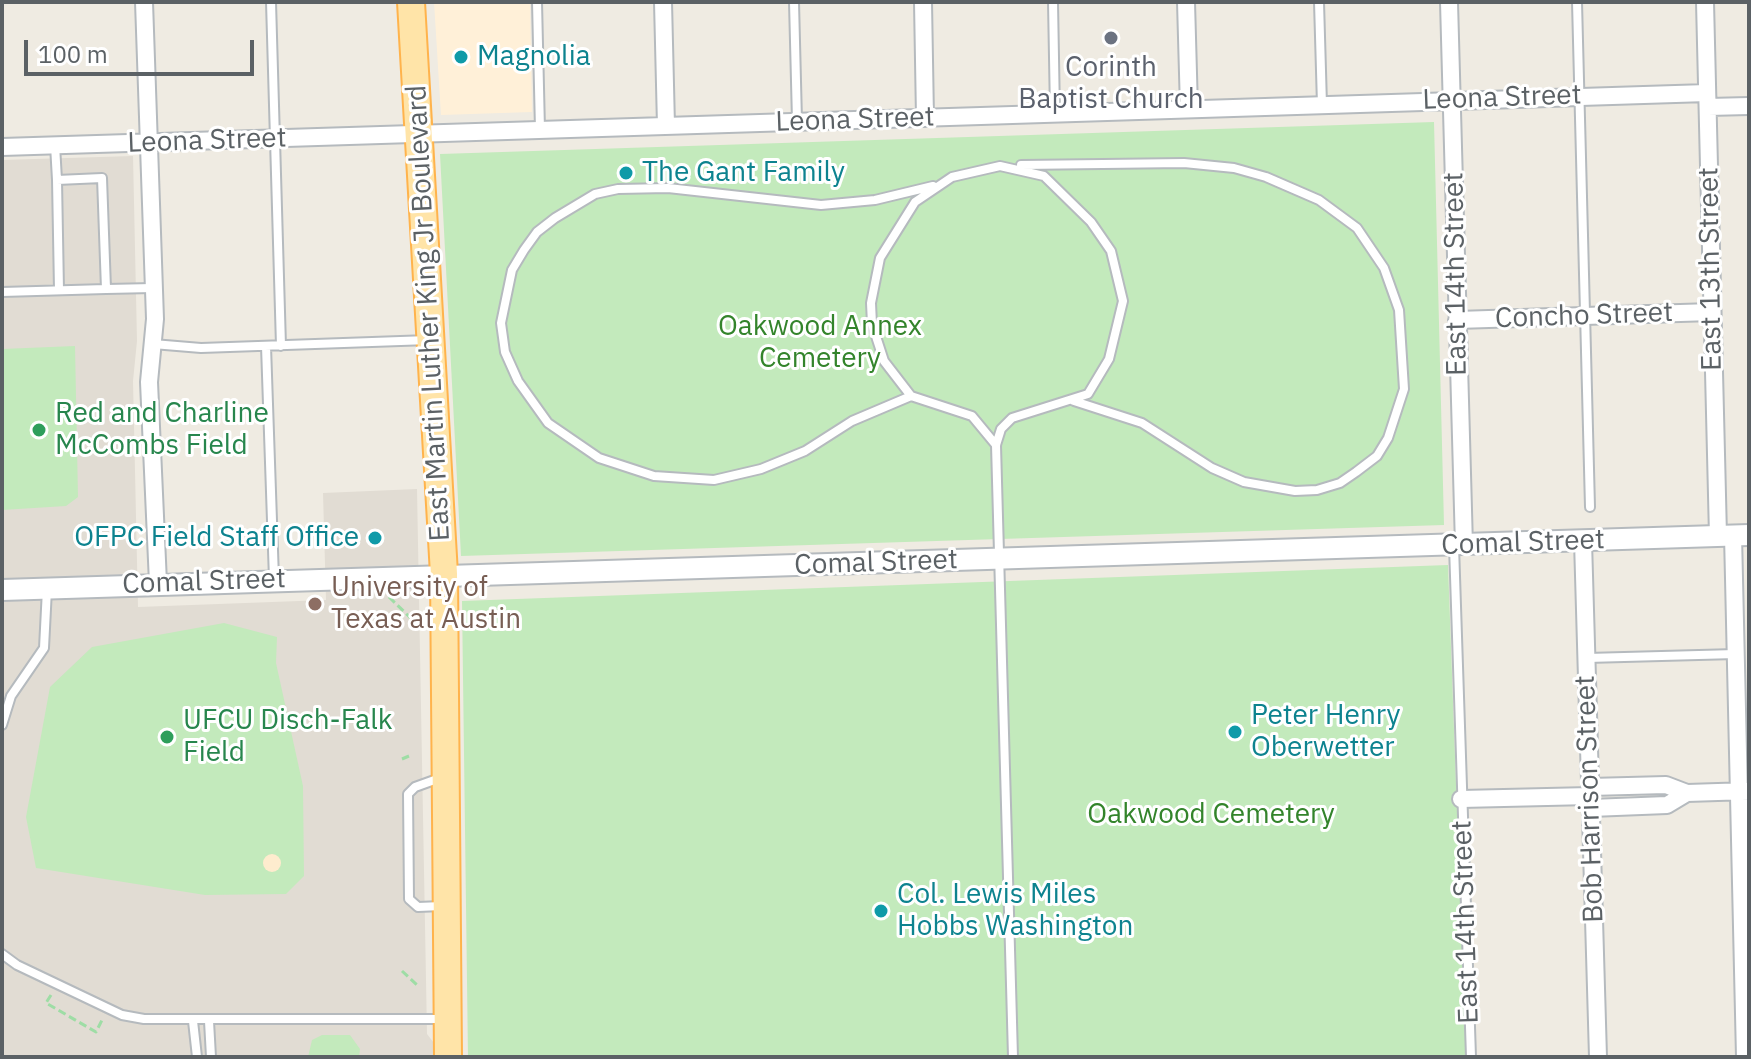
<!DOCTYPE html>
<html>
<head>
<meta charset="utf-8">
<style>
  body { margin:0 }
  #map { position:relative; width:1751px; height:1059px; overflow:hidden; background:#efebe2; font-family:"IBM Plex Sans",sans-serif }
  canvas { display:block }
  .frame { position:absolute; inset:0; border:4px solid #5b6165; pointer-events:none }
  .scale { position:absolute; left:24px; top:40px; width:230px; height:36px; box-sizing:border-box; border:4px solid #5b6165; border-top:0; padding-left:10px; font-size:24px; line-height:28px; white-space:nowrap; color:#5b6165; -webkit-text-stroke:6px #fff; paint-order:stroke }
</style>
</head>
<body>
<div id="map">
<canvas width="1751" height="1059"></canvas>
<div class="frame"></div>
<div class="scale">100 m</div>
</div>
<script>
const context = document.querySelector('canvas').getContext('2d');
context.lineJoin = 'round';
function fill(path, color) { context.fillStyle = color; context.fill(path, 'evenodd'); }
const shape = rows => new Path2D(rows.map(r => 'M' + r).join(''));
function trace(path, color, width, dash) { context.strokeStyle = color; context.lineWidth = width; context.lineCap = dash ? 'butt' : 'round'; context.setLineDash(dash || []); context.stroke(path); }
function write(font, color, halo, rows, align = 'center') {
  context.font = font + ' "IBM Plex Sans",sans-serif'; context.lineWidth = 6; context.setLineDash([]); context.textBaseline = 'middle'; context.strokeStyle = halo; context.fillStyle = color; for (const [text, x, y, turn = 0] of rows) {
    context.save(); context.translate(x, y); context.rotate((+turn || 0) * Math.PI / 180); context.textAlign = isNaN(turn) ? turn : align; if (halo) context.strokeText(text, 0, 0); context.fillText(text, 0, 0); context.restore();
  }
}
const commercial = shape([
  [434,2,530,2,532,112,441,115]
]);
const education = shape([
  [133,156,137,341,133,381,138,607,326,600,323,493,417,489,427,1034,434,1043,434,1057,2,1057,2,160]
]);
const green = shape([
  [1434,122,1444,525,461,556,440,154],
  [75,346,78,497,66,506,2,510,2,349],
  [1448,565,1466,1057,468,1057,462,601],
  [224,623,277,637,276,663,303,786,304,876,286,894,205,895,36,868,26,817,50,687,92,647],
  [322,1035,350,1035,360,1049,359,1057,308,1057,312,1040]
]);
const sand = shape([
  '263 863a9 9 0 1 1 18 0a9 9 0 1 1-18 0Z'
]);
const path = shape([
  [389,597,423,630],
  [402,759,409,756],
  [402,971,417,985],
  [51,995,46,1003,96,1032,103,1018]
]);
const service = shape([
  [271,2,281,346],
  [537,2,540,130],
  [794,2,797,121],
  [1053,2,1055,113],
  [1319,2,1322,105],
  [1577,2,1590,507],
  [1021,165,1184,163,1234,168,1266,177,1319,200,1357,228,1384,268,1399,310,1404,389,1388,438,1377,456,1356,472,1340,483,1317,490,1295,491,1244,482,1212,468,1142,423,1074,401],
  [57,180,59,290],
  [106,289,153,288],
  [2,292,106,289,102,178,57,180,55,145],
  [153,344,201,348,429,340],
  [266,346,274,579],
  [911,396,852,421,805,451,761,469,714,480,654,476,599,458,548,423,518,381,505,352,501,323,512,270,524,250,537,232,555,218,595,194,618,189,668,188,821,205,875,200,933,186],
  [996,445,972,416,911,396,884,361,872,324,871,303,880,258,915,202,952,177,1000,166,1044,176,1091,222,1111,251,1123,301,1109,359,1088,394,1012,418,1001,429,996,445,1013,1057],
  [1454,546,1471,1057],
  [1587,658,1736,654],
  [2,725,11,696,44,648,47,589],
  [440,778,415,787,408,794,409,899,418,907,442,906],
  [2,954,17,965,122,1015,144,1019,445,1019],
  [193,1021,197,1057],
  [209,1021,211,1057]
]);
const minor = shape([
  [144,2,155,319,149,382,158,583],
  [663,2,666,126],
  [923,2,925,118],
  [1186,2,1189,109],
  [1449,2,1464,546],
  [1705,2,1718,536],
  [1708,107,1749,106],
  [2,147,1707,93],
  [1457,320,1712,312],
  [1733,535,1745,1057],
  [1583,541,1598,1057],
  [1590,787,1666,785,1687,793,1749,791],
  [1461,799,1590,796],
  [1591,808,1667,805,1687,793]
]);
const tertiary = shape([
  [2,590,1749,535]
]);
const primary = shape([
  [411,2,444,574,448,1057]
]);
const markers = [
  [1111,38,8,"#6b7280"],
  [461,57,8,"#0f9aa8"],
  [626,173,8,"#0f9aa8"],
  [39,430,8,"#2e9e5b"],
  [375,538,8,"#0f9aa8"],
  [315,604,8,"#8d6e63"],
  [1235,732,8,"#0f9aa8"],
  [167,737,8,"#2e9e5b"],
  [881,911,8,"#0f9aa8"]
];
const cultureNames = [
  ["Magnolia",477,57],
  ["The Gant Family",642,173],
  ["OFPC Field Staff Office",359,538,"right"],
  ["Peter Henry",1251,716],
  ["Oberwetter",1251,748],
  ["Col. Lewis Miles",897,895],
  ["Hobbs Washington",897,927]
];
const worshipNames = [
  ["Corinth",1111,68],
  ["Baptist Church",1111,100]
];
const streetNames = [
  ["Leona Street",1502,98,-2],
  ["Leona Street",855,120,-2],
  ["Leona Street",207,141,-2],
  ["East 13th Street",1711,269,-91],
  ["East 14th Street",1456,274,-91],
  ["East Martin Luther King Jr Boulevard",429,313,-93],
  ["Concho Street",1584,316,-2],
  ["Comal Street",1523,543,-2],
  ["Comal Street",876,563,-2],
  ["Comal Street",204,582,-2],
  ["Bob Harrison Street",1590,799,-92],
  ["East 14th Street",1466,922,-92]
];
const parkNames = [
  ["Oakwood Annex",820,327],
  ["Cemetery",820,359],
  ["Oakwood Cemetery",1211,815]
];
const leisureNames = [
  ["Red and Charline",55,414],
  ["McCombs Field",55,446],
  ["UFCU Disch-Falk",183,721],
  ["Field",183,753]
];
const educationNames = [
  ["University of",331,588],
  ["Texas at Austin",331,620]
];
fill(commercial, '#fff0d8');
fill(education, '#e1dcd3');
fill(green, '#c3eabc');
fill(sand, '#feecce');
trace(service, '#b5babe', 12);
trace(minor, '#b5babe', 20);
trace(tertiary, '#b5babe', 24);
trace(primary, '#ffb34c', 30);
trace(path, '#9edda5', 3, [8, 4]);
trace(service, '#fff', 8);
trace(minor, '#fff', 16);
trace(tertiary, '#fff', 20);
trace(primary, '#ffe4a8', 26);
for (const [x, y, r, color] of markers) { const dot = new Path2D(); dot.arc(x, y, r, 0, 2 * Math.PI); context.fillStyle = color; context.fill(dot); trace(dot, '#fff', 3); }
write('28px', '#0d838f', '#fff', cultureNames, 'left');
write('28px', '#5b616d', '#fff', worshipNames);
write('28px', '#5b6165', '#fff', streetNames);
write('28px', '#33842b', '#fff', parkNames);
write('28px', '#27864d', '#fff', leisureNames, 'left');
write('28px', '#785e54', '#fff', educationNames, 'left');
</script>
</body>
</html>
